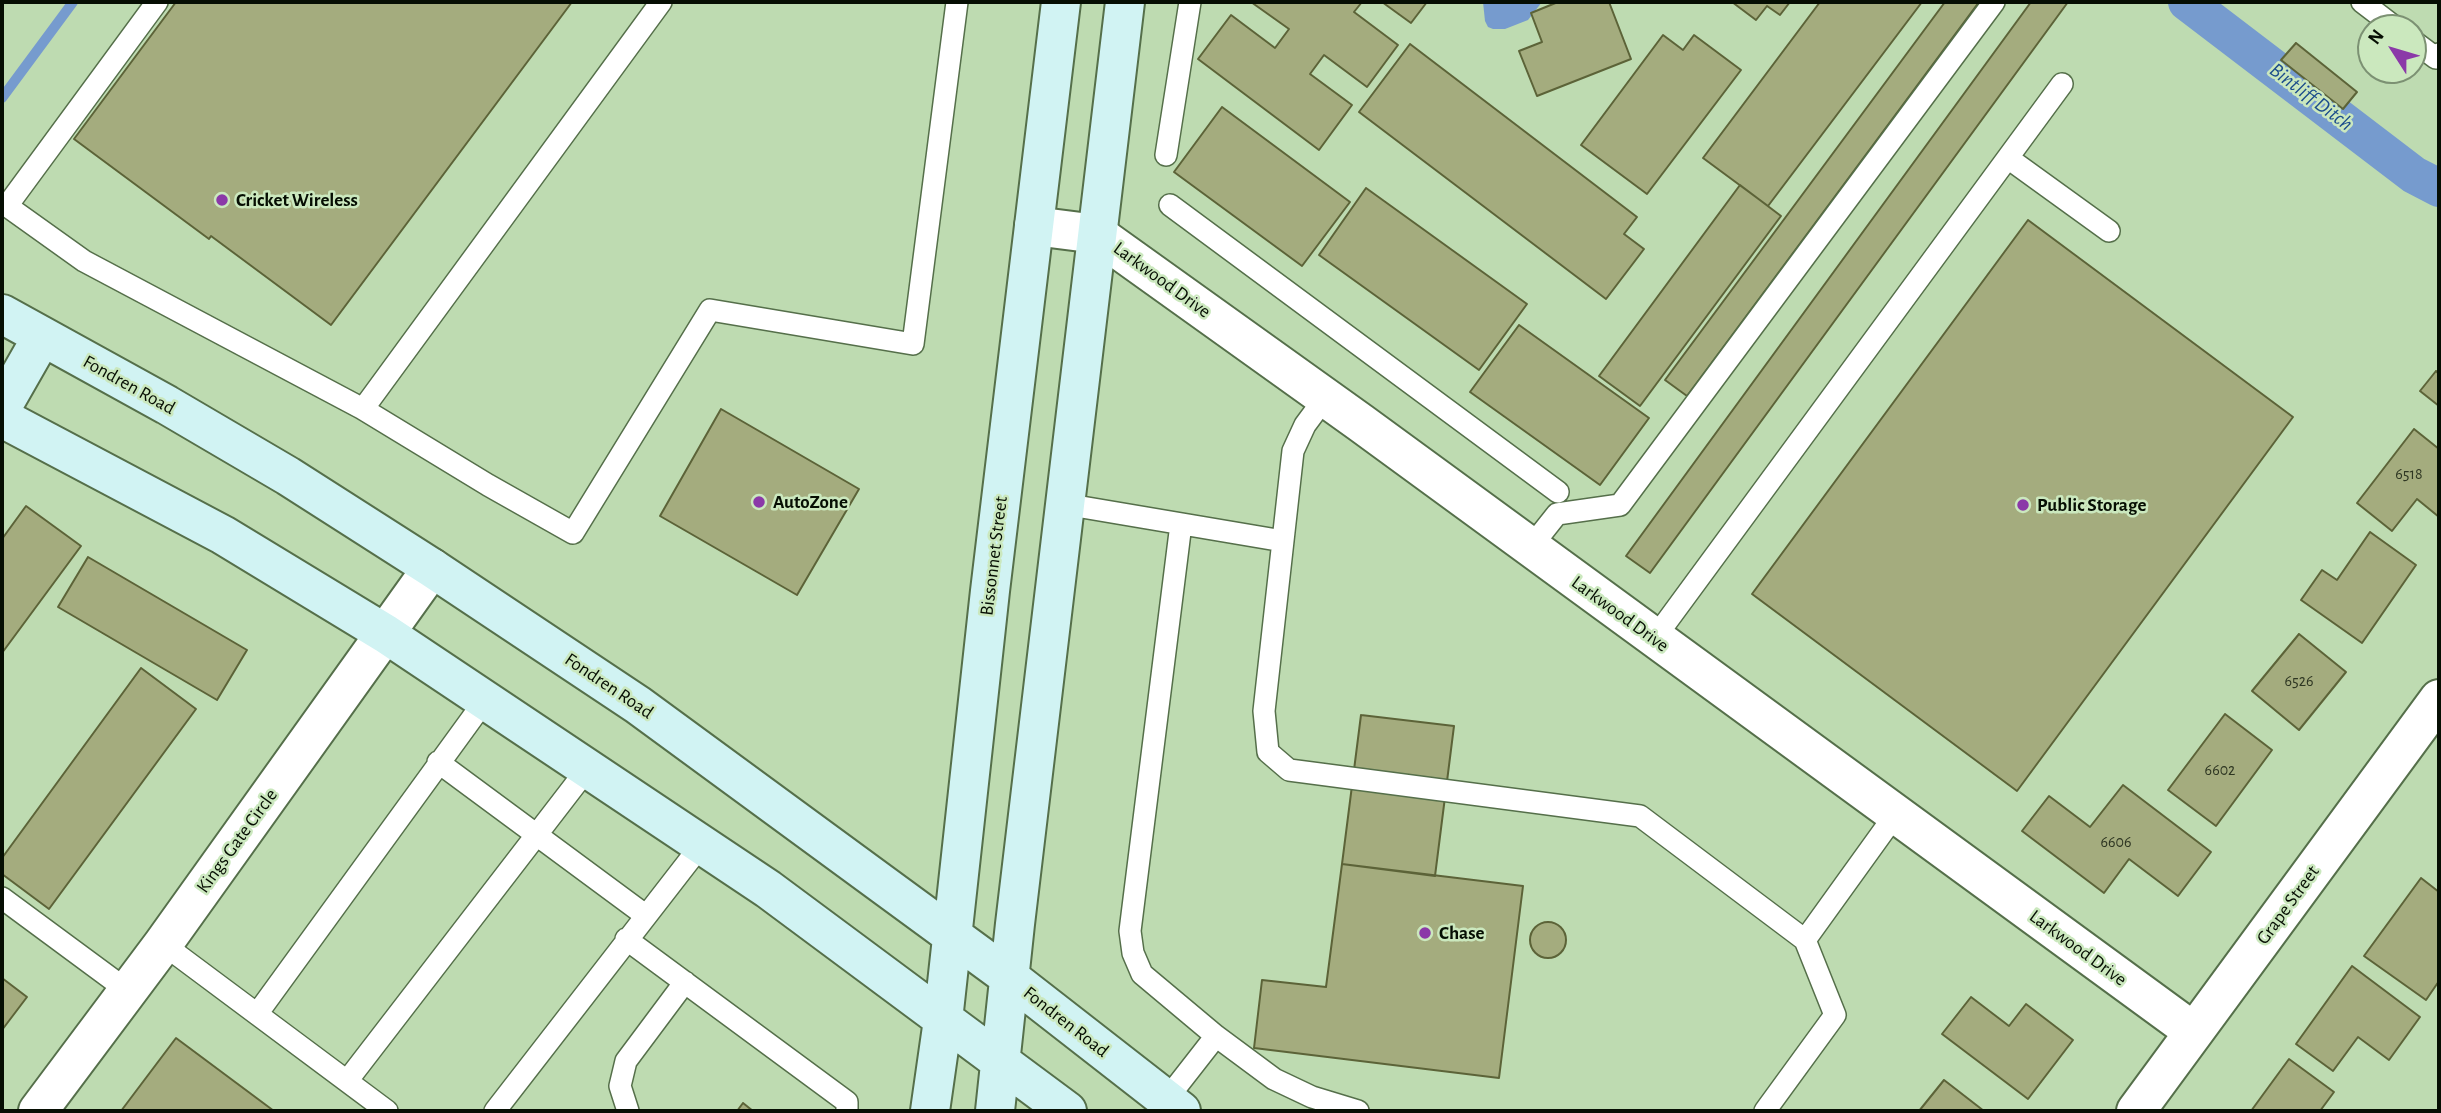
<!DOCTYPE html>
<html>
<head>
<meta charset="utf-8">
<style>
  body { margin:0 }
  #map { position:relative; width:2441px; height:1113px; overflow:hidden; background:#bedbb1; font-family:"Alegreya Sans",sans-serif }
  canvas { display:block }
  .frame { position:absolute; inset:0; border:4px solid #060e03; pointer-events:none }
  .north { position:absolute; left:2357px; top:14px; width:70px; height:70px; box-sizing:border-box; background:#cbe8be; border:2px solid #7c9173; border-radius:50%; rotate:307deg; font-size:19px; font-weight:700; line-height:28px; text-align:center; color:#060e03 }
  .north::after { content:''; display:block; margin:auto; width:24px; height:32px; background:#8b39a8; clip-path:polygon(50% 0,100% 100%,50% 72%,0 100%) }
</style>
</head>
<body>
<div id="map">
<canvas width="2441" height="1113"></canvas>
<div class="frame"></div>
<div class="north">N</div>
</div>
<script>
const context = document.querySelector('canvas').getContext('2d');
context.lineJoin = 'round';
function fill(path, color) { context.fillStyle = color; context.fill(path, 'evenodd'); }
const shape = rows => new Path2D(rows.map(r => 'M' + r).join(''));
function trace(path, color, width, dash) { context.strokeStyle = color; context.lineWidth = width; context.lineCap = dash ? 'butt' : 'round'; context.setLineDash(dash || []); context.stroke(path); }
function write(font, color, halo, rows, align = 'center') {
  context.font = font + ' "Alegreya Sans",sans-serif'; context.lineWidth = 5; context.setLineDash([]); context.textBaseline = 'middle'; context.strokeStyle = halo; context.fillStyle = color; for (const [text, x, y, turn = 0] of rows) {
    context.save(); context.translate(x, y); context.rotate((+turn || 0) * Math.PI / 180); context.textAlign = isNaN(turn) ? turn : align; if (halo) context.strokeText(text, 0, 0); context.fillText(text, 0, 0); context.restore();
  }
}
const water = shape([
  [1483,2,1542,2,1528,20,1505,29,1493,29,1488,27,1485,21]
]);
const stream = shape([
  [2,98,73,2]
]);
const canal = shape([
  [2187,2,2414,175,2439,188]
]);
const building = shape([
  [176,2,572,2,331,325,211,236,209,239,74,139,176,2],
  [1251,2,1362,2,1354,12,1398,45,1367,87,1324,55,1310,74,1352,105,1319,150,1198,59,1231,15,1275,48,1289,29,1251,2],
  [1382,2,1427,2,1411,23,1382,2],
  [1558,2,1609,2,1631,59,1537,96,1519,51,1542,42,1531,13,1558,2],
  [1732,2,1790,2,1780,15,1767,6,1756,20,1732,2],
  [1820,2,1922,2,1768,206,1703,158,1820,2],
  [1945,2,1979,2,1687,396,1665,380,1945,2],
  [2031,2,2068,2,1650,573,1626,556,2031,2],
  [1663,35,1683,50,1694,35,1741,70,1647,194,1581,145,1663,35],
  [2296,43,2357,92,2343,109,2281,60,2296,43],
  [1410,44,1637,217,1624,234,1644,249,1606,299,1359,112,1410,44],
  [1222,107,1350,202,1302,266,1174,172,1222,107],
  [1740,185,1781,216,1640,406,1599,376,1740,185],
  [1366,188,1527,304,1479,370,1319,255,1366,188],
  [2028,220,2293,417,2017,791,1752,594,2028,220],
  [1519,325,1649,418,1600,485,1470,392,1519,325],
  [2436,371,2439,374,2439,406,2420,391,2436,371],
  [721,409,859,489,797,595,660,516,721,409],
  [2414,429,2439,449,2439,517,2417,499,2392,531,2357,503,2414,429],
  [26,506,81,546,2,653,2,539,26,506],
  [2370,532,2416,565,2362,643,2301,600,2322,570,2337,580,2370,532],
  [88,557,247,650,217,700,58,607,88,557],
  [2299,634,2346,672,2299,730,2252,691,2299,634],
  [141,668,196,709,49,909,2,874,2,858,141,668],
  [2225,714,2272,750,2216,826,2168,790,2225,714],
  [1361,715,1454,726,1435,876,1342,864,1361,715],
  [2123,785,2211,852,2178,896,2129,859,2104,893,2022,831,2049,796,2090,827,2123,785],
  [1342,864,1523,886,1499,1078,1254,1048,1262,980,1326,987,1342,864],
  [2421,878,2439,892,2439,981,2426,1000,2364,956,2421,878],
  '1530 940a18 18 0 1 1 36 0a18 18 0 1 1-36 0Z',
  [2352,966,2420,1017,2389,1060,2358,1037,2333,1071,2296,1044,2352,966],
  [2,978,27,997,2,1030,2,978],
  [1971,997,2009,1026,2026,1004,2073,1040,2028,1099,1942,1034,1971,997],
  [176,1038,274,1111,121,1111,176,1038],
  [2289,1059,2334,1092,2320,1111,2251,1111,2289,1059],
  [1944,1080,1984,1111,1919,1111,1944,1080],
  [743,1103,753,1111,737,1111,743,1103]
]);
const service = shape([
  [157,2,7,206,84,261,363,409],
  [661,2,363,409,488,485,573,533,710,310,913,344,957,2],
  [2362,2,2396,28],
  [2413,41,2436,58,2439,54],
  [1166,155,1190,2],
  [2008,158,2109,231],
  [1170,205,1558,492],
  [1325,398,1305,425,1293,451,1264,711,1268,752,1289,770,1640,816,1805,940,1835,1015,1765,1111],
  [1064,504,1283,541],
  [1181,524,1130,931,1133,953,1142,974,1216,1036,1274,1079,1312,1097,1358,1111],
  [1530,548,1557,514,1620,505,1994,2],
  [1654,639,2062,84],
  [438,762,645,915],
  [2,898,128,991],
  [626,939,847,1102,847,1111],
  [1805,940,1895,815],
  [163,944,387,1111],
  [257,1014,486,699],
  [347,1081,588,768],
  [1166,1100,1216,1036],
  [495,1111,702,844],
  [628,1111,620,1086,626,1061,685,982]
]);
const minor = shape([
  [1034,226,1097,234,1361,423,2194,1032],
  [38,1111,163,944,432,568],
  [2136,1111,2439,699]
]);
const secondary = shape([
  [2,314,167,405,288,476,432,568,638,705,1009,977,1181,1111],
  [2,407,42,337],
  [2,418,223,535,386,634,768,889,1067,1111],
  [930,1111,943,1020,990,591,1061,2],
  [995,1111,1015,924,1125,2]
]);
const markers = [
  [222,200,7,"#8b39a8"],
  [759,502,7,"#8b39a8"],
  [2023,505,7,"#8b39a8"],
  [1425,933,7,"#8b39a8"]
];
const numberNames = [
  ["6518",2409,474],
  ["6526",2299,681],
  ["6602",2220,770],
  ["6606",2116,842]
];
const poiNames = [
  ["Cricket Wireless",236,200],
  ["AutoZone",773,502],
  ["Public Storage",2037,505],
  ["Chase",1439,933]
];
const streetNames = [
  ["Larkwood Drive",1162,280,36],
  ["Fondren Road",129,385,29],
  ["Bissonnet Street",994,556,-83],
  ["Larkwood Drive",1620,614,36],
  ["Fondren Road",609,686,34],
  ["Kings Gate Circle",237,841,-54],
  ["Grape Street",2288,905,-54],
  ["Larkwood Drive",2078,948,36],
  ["Fondren Road",1066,1022,38]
];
const waterNames = [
  ["Bintliff Ditch",2311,97,37]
];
fill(water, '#769bce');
trace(stream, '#769bce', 10);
trace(canal, '#769bce', 38);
fill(building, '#a4ac7e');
trace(building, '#5c6338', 2);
trace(service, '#556f4a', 24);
trace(minor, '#556f4a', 42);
trace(secondary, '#556f4a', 42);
trace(service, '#fff', 21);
trace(minor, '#fff', 38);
trace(secondary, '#d1f3f3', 38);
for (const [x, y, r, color] of markers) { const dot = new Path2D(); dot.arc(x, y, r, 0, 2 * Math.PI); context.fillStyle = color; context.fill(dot); trace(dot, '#cbe8be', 2.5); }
write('16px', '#2e3622', null, numberNames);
write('bold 19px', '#060e03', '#cbe8be', poiNames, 'left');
write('19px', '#060e03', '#cbe8be', streetNames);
write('italic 21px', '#1c4d8c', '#cbe8be', waterNames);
</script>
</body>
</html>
